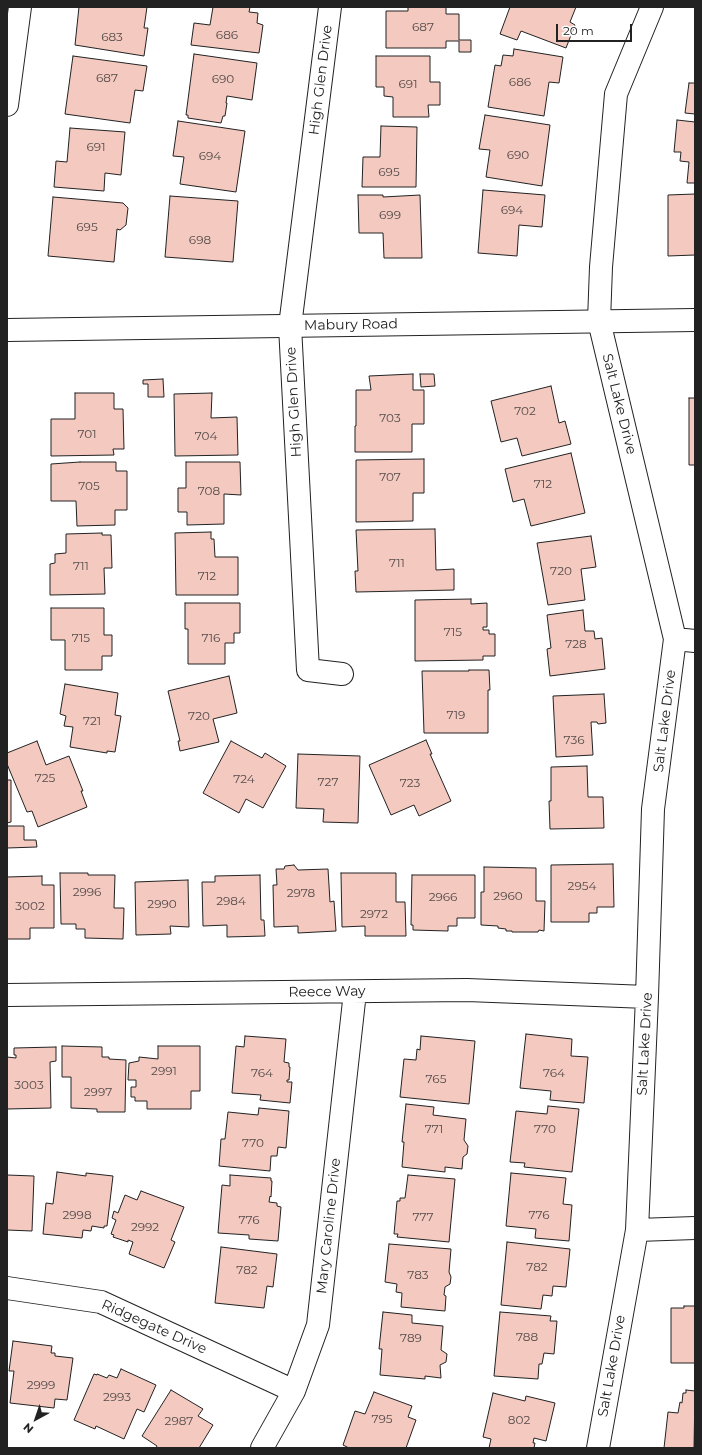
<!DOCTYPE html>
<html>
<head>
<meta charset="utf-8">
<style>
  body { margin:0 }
  #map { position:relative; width:702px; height:1455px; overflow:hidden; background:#fff; font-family:Montserrat,sans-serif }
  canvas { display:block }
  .frame { position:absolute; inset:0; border:8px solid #222; pointer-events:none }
  .north { position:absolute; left:16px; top:1399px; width:40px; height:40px; -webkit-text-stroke:3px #fff; paint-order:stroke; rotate:220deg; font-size:11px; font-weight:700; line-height:16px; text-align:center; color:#222 }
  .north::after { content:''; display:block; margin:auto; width:14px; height:18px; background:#222; clip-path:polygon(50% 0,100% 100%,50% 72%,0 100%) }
  .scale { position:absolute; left:556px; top:24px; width:76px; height:18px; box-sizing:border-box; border:2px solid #222; border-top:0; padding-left:5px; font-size:12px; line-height:14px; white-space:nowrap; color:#222; -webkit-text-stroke:3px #fff; paint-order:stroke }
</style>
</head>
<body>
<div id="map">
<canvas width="702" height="1455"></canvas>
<div class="frame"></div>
<div class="north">N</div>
<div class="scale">20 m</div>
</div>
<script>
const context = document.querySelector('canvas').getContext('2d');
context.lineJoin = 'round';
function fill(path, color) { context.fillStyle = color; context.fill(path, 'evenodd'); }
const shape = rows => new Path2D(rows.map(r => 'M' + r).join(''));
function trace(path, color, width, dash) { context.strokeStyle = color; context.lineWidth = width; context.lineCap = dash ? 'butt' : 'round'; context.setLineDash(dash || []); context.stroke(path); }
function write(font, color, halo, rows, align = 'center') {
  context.font = font + ' Montserrat,sans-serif'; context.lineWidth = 3; context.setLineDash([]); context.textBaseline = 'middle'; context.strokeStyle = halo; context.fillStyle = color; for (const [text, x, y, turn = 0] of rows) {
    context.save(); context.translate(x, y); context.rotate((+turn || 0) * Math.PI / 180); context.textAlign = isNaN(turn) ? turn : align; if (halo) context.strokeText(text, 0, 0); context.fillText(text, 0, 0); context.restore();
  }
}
const building = shape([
  [79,7,147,7,144,28,148,28,144,56,75,45,79,7],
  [213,7,250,7,249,12,258,13,257,23,263,25,259,53,191,45,194,23,210,25,213,7],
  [408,7,446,7,446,14,459,14,459,40,471,40,471,52,459,52,459,41,446,41,446,48,386,48,386,11,408,11,408,7],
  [510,7,576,7,570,22,575,25,566,48,521,31,517,40,500,34,510,7],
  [514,49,563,57,559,83,549,82,544,116,488,107,495,65,501,66,503,55,513,56,514,49],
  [194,54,257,63,252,100,227,96,226,103,227,103,225,116,223,116,221,123,188,118,188,115,186,115,194,54],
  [73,56,147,66,143,91,135,90,130,123,65,114,73,56],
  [376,56,430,56,430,82,440,82,440,105,428,105,429,117,393,117,393,97,384,96,384,87,376,87,376,56],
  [689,83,695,83,695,114,685,113,689,83],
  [485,115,550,125,542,186,486,177,490,150,479,149,485,115],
  [677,120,695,122,695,183,687,183,689,162,680,161,681,152,674,152,677,120],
  [178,121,245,131,236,192,180,184,184,157,173,156,178,121],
  [381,126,417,127,416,187,362,187,363,157,380,157,381,126],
  [70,128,125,132,121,175,105,173,104,191,54,187,56,161,67,162,70,128],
  [483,190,545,195,542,227,519,225,517,256,478,253,483,190],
  [695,194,695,255,668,256,668,195,695,194],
  [358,195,383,195,383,197,420,195,422,258,384,258,383,233,359,233,358,195],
  [170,196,238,201,233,262,165,257,170,196],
  [53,197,123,203,128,208,126,225,120,230,117,229,114,262,48,256,53,197],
  [413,374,413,390,424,390,424,424,412,424,412,452,355,452,355,426,356,426,356,390,371,390,369,376,413,374],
  [420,374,434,374,435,386,421,387,420,374],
  [163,379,164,397,148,397,148,384,143,384,143,380,163,379],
  [551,386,559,423,565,421,571,444,522,456,517,438,501,442,491,401,551,386],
  [75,393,114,393,114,409,123,409,124,449,113,449,114,455,51,456,51,419,75,419,75,393],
  [212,393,211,418,237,417,238,455,175,456,174,394,212,393],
  [689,398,695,398,695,465,689,465,689,398],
  [571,453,585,513,531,526,524,499,513,502,505,469,571,453],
  [424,459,424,493,413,493,413,521,356,522,356,460,424,459],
  [80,462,116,462,116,471,127,471,127,510,115,510,115,525,77,526,76,501,51,501,51,464,80,462],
  [186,462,240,462,241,495,224,494,224,524,187,525,187,512,178,512,178,488,186,488,186,462],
  [435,529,436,570,454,569,454,590,356,592,355,571,358,571,356,530,435,529],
  [211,532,211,539,214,539,215,557,238,557,238,595,176,595,175,533,211,532],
  [102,533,102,535,111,535,112,568,104,568,105,594,50,595,50,564,55,563,55,554,66,553,66,534,102,533],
  [591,536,596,567,581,569,585,600,548,605,537,543,591,536],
  [471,599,471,604,487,603,487,627,483,627,483,630,489,630,489,634,495,634,495,656,483,656,483,660,415,661,415,600,471,599],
  [185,603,240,603,240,633,234,633,234,643,225,643,225,664,188,664,188,629,185,629,185,603],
  [51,608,104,608,104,635,112,635,112,656,102,656,102,670,65,670,65,640,51,640,51,608],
  [583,610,585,631,594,631,595,639,602,638,605,669,550,676,547,649,551,648,547,615,583,610],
  [469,670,489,670,490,690,488,690,488,733,424,733,422,671,469,671,469,670],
  [229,676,237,713,213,719,219,742,180,751,178,741,180,741,168,691,229,676],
  [65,684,118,693,115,715,121,716,115,752,107,751,107,753,70,747,73,727,64,726,66,716,60,714,65,684],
  [604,694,606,723,598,724,597,722,591,722,593,755,556,757,553,696,604,694],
  [426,740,432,754,430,754,451,801,419,816,414,805,391,815,369,765,426,740],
  [37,741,46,765,69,756,83,791,81,791,87,807,38,827,32,811,27,812,7,764,7,753,37,741],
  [231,741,262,758,265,753,286,766,263,808,246,799,239,813,203,793,231,741],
  [298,754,360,756,358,823,323,822,324,809,296,808,298,754],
  [587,766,588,797,603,797,604,828,550,829,549,801,551,801,551,767,587,766],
  [7,780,11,780,11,822,7,823,7,780],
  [7,826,24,826,24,840,36,840,37,847,7,848,7,826],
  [613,864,614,907,597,907,597,913,589,913,589,922,551,922,551,865,613,864],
  [294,865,298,870,328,869,330,902,334,901,336,931,298,933,298,926,274,927,273,885,277,885,276,869,284,869,285,866,294,865],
  [484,867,536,868,536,901,545,901,544,931,539,930,538,932,512,932,512,931,506,931,506,929,498,928,498,926,481,925,481,892,484,892,484,867],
  [60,873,88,873,88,875,115,875,114,908,124,908,123,939,85,938,85,929,76,929,76,924,61,924,60,873],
  [341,873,396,873,396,902,405,902,406,936,365,936,365,926,342,927,341,873],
  [260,875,261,920,264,920,265,936,227,937,227,925,203,926,202,882,215,882,215,876,260,875],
  [412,875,475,875,475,918,457,918,457,926,448,926,448,931,413,930,413,925,411,925,412,875],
  [42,876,42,885,54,885,54,928,30,928,30,939,7,939,7,877,42,876],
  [188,880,189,927,170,926,171,934,136,935,135,882,188,880],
  [526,1034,572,1039,571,1056,588,1057,584,1103,550,1100,551,1091,520,1088,526,1034],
  [245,1036,286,1039,284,1062,289,1063,289,1067,290,1067,289,1080,287,1080,287,1082,292,1082,290,1103,260,1100,261,1095,232,1093,236,1046,244,1047,245,1036],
  [421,1036,475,1041,469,1104,400,1097,404,1059,416,1060,417,1049,420,1050,421,1036],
  [62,1046,102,1047,102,1057,109,1057,109,1059,126,1060,125,1112,97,1112,97,1109,71,1108,71,1077,62,1077,62,1046],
  [158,1046,200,1046,200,1091,191,1091,191,1109,147,1109,147,1101,135,1101,135,1097,131,1097,131,1087,136,1087,136,1080,128,1080,129,1063,139,1061,139,1057,158,1059,158,1046],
  [56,1047,56,1061,50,1062,51,1108,7,1109,7,1057,16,1058,16,1055,14,1055,14,1048,56,1047],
  [406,1104,434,1107,433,1115,466,1119,464,1140,468,1146,467,1154,463,1157,462,1169,445,1167,445,1172,402,1167,404,1142,402,1142,406,1104],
  [548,1106,579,1109,572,1172,524,1167,525,1163,510,1162,516,1111,547,1114,548,1106],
  [259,1108,289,1111,286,1148,278,1147,277,1156,271,1156,270,1171,219,1166,221,1139,225,1139,228,1112,258,1115,259,1108],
  [57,1172,86,1176,86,1173,113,1176,107,1226,104,1226,104,1228,92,1226,91,1231,83,1230,82,1238,43,1234,46,1203,53,1204,57,1172],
  [511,1173,566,1178,563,1204,572,1205,569,1241,535,1238,536,1229,506,1226,511,1173],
  [7,1175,34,1176,32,1231,7,1230,7,1175],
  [230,1175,271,1178,271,1181,272,1181,271,1197,270,1196,269,1202,277,1203,277,1206,281,1207,278,1241,249,1239,249,1235,218,1233,222,1185,230,1186,230,1175],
  [408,1175,455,1179,449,1242,397,1237,398,1234,394,1234,397,1201,400,1201,400,1198,405,1198,408,1175],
  [141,1191,184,1207,171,1240,175,1242,164,1268,129,1254,133,1242,128,1240,128,1242,113,1237,114,1235,111,1234,116,1220,112,1218,114,1211,118,1213,125,1195,137,1200,141,1191],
  [507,1242,570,1249,566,1287,553,1286,552,1296,543,1295,541,1309,501,1305,507,1242],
  [389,1244,451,1249,449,1272,451,1277,450,1284,445,1287,444,1295,446,1296,445,1311,401,1307,402,1293,396,1292,397,1284,385,1282,389,1244],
  [221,1247,277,1254,273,1287,267,1286,264,1308,215,1303,221,1247],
  [684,1306,695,1306,695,1363,671,1363,671,1308,684,1308,684,1306],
  [383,1312,412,1315,412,1323,443,1326,441,1350,447,1354,446,1362,440,1365,441,1378,425,1376,425,1379,380,1375,382,1349,379,1349,383,1312],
  [500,1312,551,1316,550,1321,557,1321,554,1354,544,1353,542,1364,539,1364,538,1379,494,1376,500,1312],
  [13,1341,52,1346,51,1353,55,1353,55,1356,73,1358,67,1400,55,1399,54,1408,10,1403,14,1371,9,1371,13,1341],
  [121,1369,156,1385,144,1412,137,1409,124,1439,96,1426,95,1429,74,1420,94,1374,97,1375,97,1374,107,1378,109,1375,117,1378,121,1369],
  [171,1390,203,1409,198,1416,213,1425,199,1448,156,1448,157,1446,142,1436,171,1390],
  [686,1390,695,1391,694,1448,664,1448,668,1412,678,1413,680,1402,682,1403,683,1393,686,1393,686,1390],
  [374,1392,412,1406,408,1417,416,1420,406,1448,349,1448,343,1445,355,1411,365,1414,374,1392],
  [493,1393,525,1401,526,1396,555,1403,546,1441,534,1438,533,1443,535,1443,534,1448,489,1448,491,1439,483,1437,493,1393]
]);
const street = shape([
  [330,7,290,326,308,670,342,674],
  [7,105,20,7],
  [675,639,695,641],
  [7,995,467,990,647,997],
  [637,1230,695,1228],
  [7,1288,101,1302,294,1391],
  [262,1448,294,1391,318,1325,355,992],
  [598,1448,637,1230,647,997,653,809,675,639,599,321,601,267,616,94,652,7]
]);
const secondary = shape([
  [7,330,695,320]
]);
const numberNames = [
  ["687",423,27],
  ["686",227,35],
  ["683",112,37],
  ["687",107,78],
  ["690",223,79],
  ["686",520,82],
  ["691",408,84],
  ["691",96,147],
  ["690",518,155],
  ["694",210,156],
  ["695",389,172],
  ["694",512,210],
  ["699",390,215],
  ["695",87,227],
  ["698",200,240],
  ["702",525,411],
  ["703",390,418],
  ["701",87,434],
  ["704",206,436],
  ["707",390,477],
  ["712",543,484],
  ["705",89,486],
  ["708",209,491],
  ["711",397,563],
  ["711",81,566],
  ["720",561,571],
  ["712",207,576],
  ["715",453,632],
  ["715",81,638],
  ["716",211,638],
  ["728",576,644],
  ["719",456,715],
  ["720",199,716],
  ["721",92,721],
  ["736",574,740],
  ["725",45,778],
  ["724",244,779],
  ["727",328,782],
  ["723",410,783],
  ["2954",582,886],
  ["2996",87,892],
  ["2978",301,893],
  ["2960",508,896],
  ["2966",443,897],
  ["2984",231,901],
  ["2990",162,904],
  ["3002",30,906],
  ["2972",374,914],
  ["2991",164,1071],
  ["764",262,1073],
  ["764",554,1073],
  ["765",436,1079],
  ["3003",29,1085],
  ["2997",98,1092],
  ["771",434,1129],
  ["770",545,1129],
  ["770",253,1143],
  ["2998",77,1215],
  ["776",539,1215],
  ["777",423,1217],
  ["776",249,1220],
  ["2992",145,1227],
  ["782",537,1267],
  ["782",247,1270],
  ["783",418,1275],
  ["788",527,1337],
  ["789",411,1338],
  ["2999",41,1385],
  ["2993",117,1397],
  ["795",382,1419],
  ["802",519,1420],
  ["2987",179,1421]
];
const streetNames = [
  ["High Glen Drive",321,80,-83],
  ["Mabury Road",351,325,-1],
  ["High Glen Drive",294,402,-93],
  ["Salt Lake Drive",619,404,76],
  ["Salt Lake Drive",665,721,-83],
  ["Reece Way",327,992,-1],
  ["Salt Lake Drive",645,1044,-87],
  ["Mary Caroline Drive",329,1226,-84],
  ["Ridgegate Drive",154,1327,24],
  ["Salt Lake Drive",612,1366,-80]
];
fill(building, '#f3c9c0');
trace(building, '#222', 1);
trace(street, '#222', 24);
trace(secondary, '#222', 24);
trace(street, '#fff', 22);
trace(secondary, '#fff', 22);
write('12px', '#564c4a', null, numberNames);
write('14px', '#222', '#fff', streetNames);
</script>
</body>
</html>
